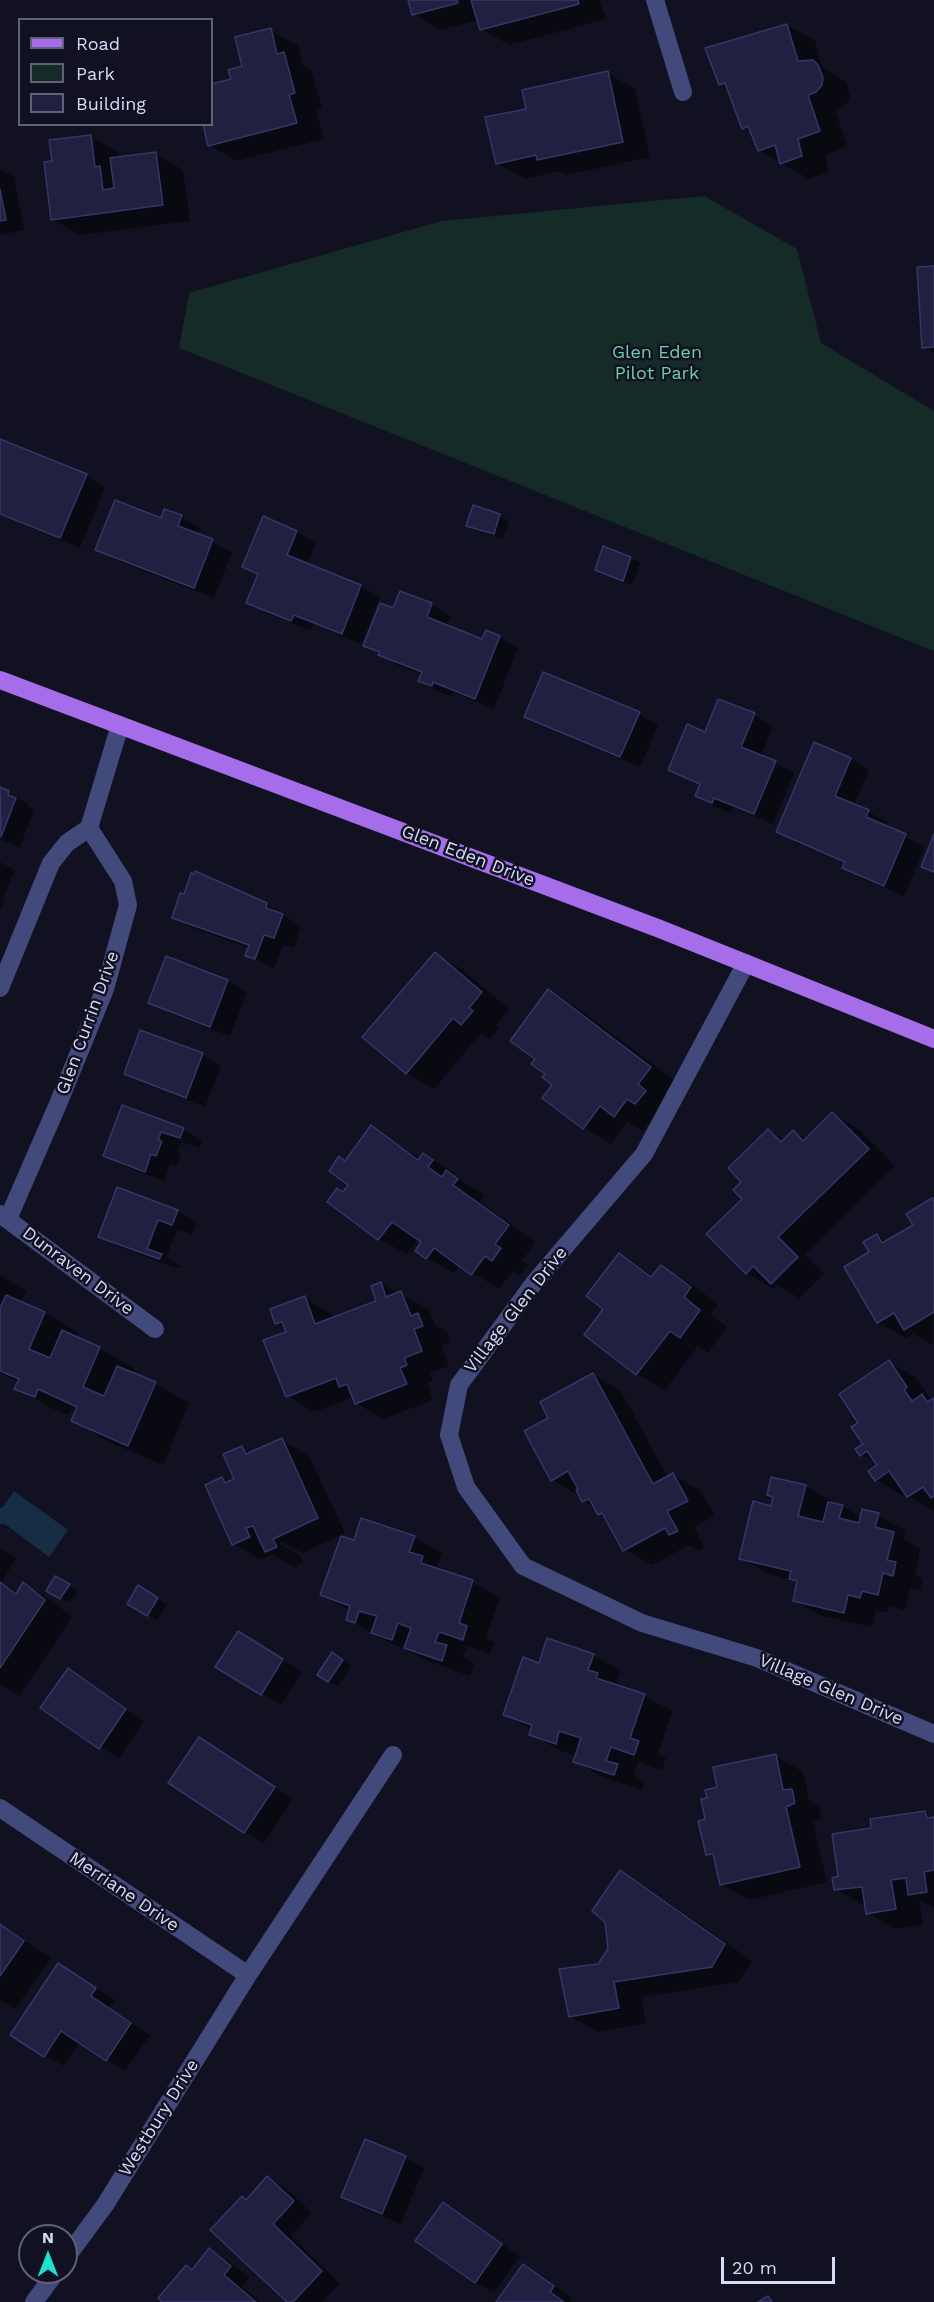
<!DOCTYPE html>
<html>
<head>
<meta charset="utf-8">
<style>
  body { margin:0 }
  #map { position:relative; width:934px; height:2302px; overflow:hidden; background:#112; font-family:"Work Sans",sans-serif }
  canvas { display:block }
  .legend { position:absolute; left:18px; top:18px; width:195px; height:108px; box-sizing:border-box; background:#112; border:2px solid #616178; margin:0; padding:8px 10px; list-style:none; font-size:18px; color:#d8dafa }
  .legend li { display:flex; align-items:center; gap:12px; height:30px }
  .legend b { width:30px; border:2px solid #616178 }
  .north { position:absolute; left:18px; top:2224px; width:60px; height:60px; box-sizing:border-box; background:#112; border:2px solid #616178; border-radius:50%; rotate:0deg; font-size:16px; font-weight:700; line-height:24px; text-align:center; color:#d8dafa }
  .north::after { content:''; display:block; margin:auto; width:21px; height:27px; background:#1edfd0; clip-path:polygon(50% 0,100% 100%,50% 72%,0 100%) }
  .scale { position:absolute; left:721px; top:2257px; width:114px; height:27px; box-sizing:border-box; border:3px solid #d8dafa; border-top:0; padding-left:8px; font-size:18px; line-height:21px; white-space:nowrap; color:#d8dafa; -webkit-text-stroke:4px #112; paint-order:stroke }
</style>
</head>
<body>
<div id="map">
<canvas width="934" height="2302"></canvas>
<ul class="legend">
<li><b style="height:8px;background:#a66deb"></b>Road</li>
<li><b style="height:16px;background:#152b27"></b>Park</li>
<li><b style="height:16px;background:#212040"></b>Building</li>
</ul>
<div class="north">N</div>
<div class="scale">20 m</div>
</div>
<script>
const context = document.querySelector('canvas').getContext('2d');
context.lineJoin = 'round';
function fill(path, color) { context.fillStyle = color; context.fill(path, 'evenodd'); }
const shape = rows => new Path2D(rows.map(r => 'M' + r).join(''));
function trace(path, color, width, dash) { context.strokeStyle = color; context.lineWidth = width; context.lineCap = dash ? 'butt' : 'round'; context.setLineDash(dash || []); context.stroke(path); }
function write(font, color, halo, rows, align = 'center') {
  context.font = font + ' "Work Sans",sans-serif'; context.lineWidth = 5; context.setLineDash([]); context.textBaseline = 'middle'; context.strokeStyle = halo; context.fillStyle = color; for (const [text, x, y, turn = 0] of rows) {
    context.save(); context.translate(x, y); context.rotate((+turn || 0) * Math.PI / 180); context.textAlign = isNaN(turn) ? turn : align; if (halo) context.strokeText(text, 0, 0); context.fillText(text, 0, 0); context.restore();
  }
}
const green = shape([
  [704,196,797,249,821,343,934,411,934,651,179,348,189,293,442,221]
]);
const water = shape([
  [14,1491,68,1530,49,1557,5,1524,0,1524,0,1508,3,1507]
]);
const shadow = shape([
  [410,0,600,0,606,19,509,45,481,29,478,20,441,30,414,14],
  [787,25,815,41,822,67,846,82,850,95,849,100,843,107,835,110,847,146,825,155,829,172,809,179,759,150,752,133,743,128,729,89,720,84],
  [270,30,298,46,303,65,311,70,322,108,316,110,324,139,237,161,210,145,212,86,233,80],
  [607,73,635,89,650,157,566,175,558,171,525,179,497,163,528,110],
  [90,136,118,152,119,158,156,154,183,170,190,221,80,235,52,219,53,162],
  [0,169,14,177,24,230,0,235],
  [934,268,934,353,924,347],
  [0,441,86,476,105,487,80,548,0,515],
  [474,507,500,516,509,521,503,539,477,530,468,525],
  [181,517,200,528,198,535,232,552,214,598,116,560,97,549],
  [264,518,297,532,316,543,307,565,361,586,380,597,361,644,313,624,311,631,267,613,248,602,259,575,244,567],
  [631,558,640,563,632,585,597,570],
  [401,593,432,605,451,616,446,627,483,641,499,637,518,648,494,709,453,692,452,696,439,692,420,681,423,675,399,666,365,645,394,610],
  [719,701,754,715,773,726,761,756,794,773,773,824,734,807,731,813,716,807,697,796,701,786,670,770,706,734],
  [639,714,658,725,640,767,545,727,526,716],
  [850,759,869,770,854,805,888,822,886,827,925,847,904,896,863,879,844,868,846,863,797,843,778,832],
  [0,789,28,803,27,806,34,810,20,847,0,839],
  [0,862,15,870,2,900,5,902,0,910],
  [196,873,267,905,301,926,294,948,283,945,274,969,247,955,249,948,193,928,173,917],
  [435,954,463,970,509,1009,496,1025,499,1028,490,1039,480,1034,434,1089,406,1073],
  [167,958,228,981,247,992,230,1036,169,1013,150,1002],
  [548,991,576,1007,678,1083,664,1119,655,1114,643,1131,627,1122,611,1144,584,1128,537,1059],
  [202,1055,221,1066,205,1107,145,1084,126,1073],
  [123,1107,183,1129,202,1140,200,1148,181,1142,177,1151,181,1154,176,1166,170,1164,164,1181,124,1166,105,1155],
  [832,1114,860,1130,895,1166,805,1254,824,1274,799,1298,777,1285,774,1289,747,1273,743,1182,768,1130,785,1140,793,1132,807,1139],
  [371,1127,421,1159,424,1155,451,1171,459,1177,458,1179,485,1195,480,1202,535,1242,522,1261,528,1265,520,1275,513,1271,499,1289,460,1265,454,1273,427,1258,423,1242,418,1239,407,1254,379,1239,329,1202,344,1194,350,1185,346,1162],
  [118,1189,178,1211,197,1222,192,1235,177,1229,166,1258,181,1266,179,1269,119,1247,100,1236],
  [932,1200,934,1201,933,1345,913,1334,906,1338,878,1322,871,1252,877,1235,888,1242,915,1226],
  [620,1255,654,1276,661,1267,688,1282,718,1304,710,1314,727,1327,708,1353,698,1346,665,1390,637,1374,586,1334,606,1309],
  [0,1275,26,1291,21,1303,45,1313,79,1333,77,1338,99,1348,134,1368,131,1374,155,1384,189,1403,163,1465,107,1441,73,1421,78,1410,72,1408,69,1415,51,1408,16,1388,19,1382,0,1373],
  [381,1284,429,1309,435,1325,446,1331,450,1342,441,1345,449,1366,430,1373,433,1381,427,1383,433,1400,383,1419,356,1403,354,1397,314,1412,287,1396,288,1332,287,1329,276,1323,304,1298,332,1314,334,1318,378,1301],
  [889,1362,916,1378,932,1401,934,1399,934,1511,906,1494,904,1496,876,1480,879,1465,861,1454,865,1445,861,1423],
  [593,1375,621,1391,668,1478,673,1475,701,1491,715,1516,694,1527,704,1547,698,1550,689,1545,652,1565,624,1549,607,1518,599,1514,597,1509,583,1501,580,1496,552,1480,550,1418],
  [282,1440,309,1456,345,1533,302,1553,280,1541,280,1544,301,1556,303,1563,294,1567,272,1554,261,1560,234,1544,222,1479,229,1483,236,1480,242,1448,251,1453],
  [805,1486,833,1502,832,1504,842,1506,862,1518,878,1515,906,1531,904,1539,920,1549,915,1574,923,1579,921,1591,910,1588,905,1610,889,1606,888,1613,876,1610,872,1627,822,1616,794,1600,798,1583,769,1574,741,1558,772,1507,775,1498,769,1495],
  [414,1537,442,1553,437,1566,472,1582,500,1598,486,1638,494,1643,490,1654,467,1646,463,1656,474,1663,470,1676,433,1663,375,1635,348,1619,350,1611,322,1595,354,1542],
  [0,1548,16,1558,2,1582,18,1593,23,1584,51,1600,72,1617,20,1696,0,1685],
  [56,1578,78,1591,70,1603,48,1591],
  [139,1587,167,1605,157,1620,129,1603],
  [257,1644,302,1672,281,1705,217,1666],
  [593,1655,621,1671,616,1685,644,1696,672,1711,658,1754,666,1758,662,1770,638,1762,634,1775,645,1782,642,1790,602,1777,575,1761,577,1756,559,1750,531,1734,532,1730,505,1714,540,1665],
  [342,1660,351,1666,338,1686,329,1681],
  [68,1670,144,1721,119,1758,100,1747],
  [199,1739,293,1799,264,1843,245,1832],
  [776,1756,803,1772,809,1800,819,1807,822,1819,813,1822,827,1882,749,1900,721,1884,715,1859,707,1854,709,1799,719,1788],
  [925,1813,934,1818,934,1908,919,1899,923,1925,895,1929,868,1913,866,1905,863,1905,836,1889,840,1878,873,1830],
  [620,1872,648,1888,752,1961,739,1982,641,1997,646,2023,598,2032,571,2017,610,1949],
  [0,1924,51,1958,15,2009,0,2000],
  [78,1976,115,2000,109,2008,150,2035,125,2071,80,2042,64,2066,45,2055],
  [405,2157,424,2168,401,2224,362,2208,343,2197],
  [268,2178,287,2189,312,2213,291,2236,340,2283,322,2302,289,2302,247,2201],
  [443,2204,520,2256,494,2293,475,2282],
  [210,2250,229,2261,249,2278,242,2287,260,2302,164,2302],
  [524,2266,573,2298,570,2302,498,2302]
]);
const building = shape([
  [408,0,457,0,458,3,412,15,408,0],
  [471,0,578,0,579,4,480,30,471,0],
  [787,24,798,61,813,60,818,65,823,78,822,85,816,92,808,95,820,131,798,139,802,156,780,164,775,145,758,151,748,126,742,129,725,83,719,85,705,48,787,24],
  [271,28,277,54,284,52,295,93,289,95,297,123,208,146,203,124,212,124,212,84,231,79,228,70,242,66,235,37,271,28],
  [608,71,623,142,537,160,536,155,496,164,485,117,526,109,522,90,608,71],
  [91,135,95,167,100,166,103,190,114,188,110,158,156,152,163,205,51,220,44,162,52,161,49,140,91,135],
  [0,189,6,220,0,221,0,189],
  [934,266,934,347,922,348,917,267,934,266],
  [0,439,87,474,60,538,0,514,0,439],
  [115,500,161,518,164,509,182,515,178,526,213,539,194,588,95,550,115,500],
  [473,505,500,514,494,534,466,526,473,505],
  [263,516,297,531,287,555,361,585,342,634,294,615,291,621,246,603,258,574,242,567,263,516],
  [603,546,631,557,623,581,595,570,603,546],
  [400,591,432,603,427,617,482,639,486,630,500,636,475,699,433,682,432,686,418,681,422,672,378,655,380,652,363,646,380,603,393,608,400,591],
  [543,672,640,712,620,757,524,717,543,672],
  [718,699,755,713,741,747,776,761,754,814,714,798,712,803,695,796,700,784,668,770,687,724,705,732,718,699],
  [814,742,851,758,835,796,869,810,866,817,906,834,884,886,842,868,845,862,776,832,814,742],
  [0,787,9,791,8,795,16,798,1,837,0,787],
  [934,834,934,872,921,867,934,834],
  [195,871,267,903,266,908,283,914,274,938,264,935,255,959,245,956,249,945,172,918,180,893,184,894,191,873,194,874,195,871],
  [435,952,482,992,469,1008,473,1011,461,1025,453,1018,406,1074,362,1037,435,952],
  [166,956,228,980,210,1027,148,1003,166,956],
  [548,989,651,1067,638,1084,646,1091,635,1104,627,1099,614,1117,600,1106,583,1129,542,1098,552,1085,542,1077,545,1074,531,1064,535,1059,510,1041,548,989],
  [140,1030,203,1053,186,1098,124,1074,140,1030],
  [122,1105,184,1128,180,1138,161,1132,158,1140,162,1141,156,1156,151,1154,145,1172,103,1156,122,1105],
  [832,1112,869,1149,778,1237,798,1257,771,1284,753,1266,746,1274,706,1234,742,1199,733,1190,741,1182,728,1168,768,1129,781,1142,793,1130,803,1141,832,1112],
  [371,1125,418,1160,423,1153,433,1160,428,1167,442,1177,446,1170,458,1179,453,1185,509,1225,495,1244,501,1248,492,1261,485,1256,471,1275,434,1248,426,1259,415,1251,421,1242,392,1222,378,1240,327,1202,337,1188,343,1192,348,1185,329,1171,339,1156,345,1161,371,1125],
  [117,1187,178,1210,172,1225,158,1220,147,1249,162,1254,159,1259,98,1237,117,1187],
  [932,1198,934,1201,934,1312,904,1330,894,1313,877,1323,844,1267,869,1252,863,1242,877,1234,882,1243,913,1225,906,1214,932,1198],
  [619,1253,651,1277,661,1265,691,1287,684,1297,700,1310,680,1338,670,1331,636,1375,584,1335,603,1309,586,1296,619,1253],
  [381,1282,386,1297,401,1291,411,1316,418,1313,423,1326,414,1329,422,1351,404,1358,407,1365,400,1368,407,1384,355,1404,347,1384,339,1387,336,1378,286,1397,263,1340,286,1332,282,1322,275,1324,270,1309,305,1296,315,1324,376,1301,371,1286,381,1282],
  [6,1295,45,1312,29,1349,50,1358,62,1330,100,1347,83,1387,104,1396,117,1366,156,1382,128,1446,71,1421,77,1407,38,1389,35,1397,14,1389,19,1379,0,1371,0,1308,6,1295],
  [889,1360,907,1387,904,1390,912,1401,922,1394,927,1402,934,1398,934,1496,931,1498,923,1487,907,1497,889,1471,875,1481,868,1471,877,1465,867,1451,860,1456,855,1449,863,1444,851,1427,858,1423,839,1394,889,1360],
  [593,1373,653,1484,673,1473,688,1501,667,1511,678,1531,669,1535,665,1528,623,1551,602,1513,598,1515,589,1499,582,1502,576,1490,578,1489,568,1471,551,1481,524,1431,548,1418,540,1402,593,1373],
  [282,1438,318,1518,273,1539,277,1547,265,1552,253,1526,246,1528,250,1537,232,1545,205,1485,222,1477,225,1483,234,1479,223,1454,242,1446,246,1454,282,1438],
  [771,1477,806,1485,798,1516,823,1522,828,1502,843,1505,839,1518,859,1523,862,1509,879,1513,875,1527,894,1532,887,1560,896,1562,893,1576,883,1573,878,1595,862,1591,860,1598,848,1595,844,1613,793,1601,797,1581,789,1579,791,1571,739,1559,753,1501,771,1506,773,1497,767,1495,771,1477],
  [361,1518,415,1536,409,1552,423,1556,421,1563,473,1580,459,1623,467,1626,463,1640,439,1632,435,1642,447,1645,442,1661,404,1648,411,1628,398,1623,392,1640,371,1633,377,1616,359,1611,355,1623,346,1620,350,1606,320,1595,341,1536,354,1540,361,1518],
  [55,1576,70,1584,60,1599,46,1591,55,1576],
  [0,1582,16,1594,23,1582,45,1600,0,1668,0,1582],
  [138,1585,158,1598,147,1616,127,1604,138,1585],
  [238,1631,283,1659,261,1695,215,1667,238,1631],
  [547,1638,594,1654,588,1670,598,1673,596,1678,645,1694,630,1738,639,1741,634,1755,611,1747,606,1761,618,1764,614,1775,573,1762,581,1738,559,1731,556,1744,529,1735,532,1725,503,1715,523,1657,539,1663,547,1638],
  [332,1652,343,1660,328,1682,317,1675,332,1652],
  [68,1668,126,1709,99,1749,40,1708,68,1668],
  [199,1737,275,1787,244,1833,168,1783,199,1737],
  [776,1754,783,1790,792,1789,795,1803,786,1807,800,1867,720,1885,713,1854,706,1855,698,1821,705,1819,701,1799,707,1798,705,1790,717,1787,713,1767,776,1754],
  [925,1811,927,1818,934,1817,934,1870,924,1872,927,1892,908,1895,906,1878,891,1880,896,1909,866,1914,862,1887,834,1890,832,1878,838,1876,832,1834,871,1828,870,1819,925,1811],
  [620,1870,725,1944,712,1967,614,1982,619,2008,569,2017,559,1969,598,1964,608,1949,605,1922,592,1911,620,1870],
  [0,1924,24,1941,0,1976,0,1924],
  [58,1963,96,1988,91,1996,131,2023,106,2061,61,2031,44,2057,10,2035,58,1963],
  [365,2139,406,2156,382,2214,341,2197,365,2139],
  [267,2176,294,2201,273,2224,322,2271,293,2302,287,2302,210,2230,242,2196,246,2200,267,2176],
  [443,2202,502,2244,475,2283,415,2241,443,2202],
  [209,2248,231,2266,224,2275,256,2302,162,2302,158,2298,186,2265,192,2270,209,2248],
  [523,2264,554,2286,550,2292,564,2302,496,2302,523,2264],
  [768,2296,772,2302,758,2302,768,2296]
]);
const minor = shape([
  [655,0,683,92],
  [746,963,644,1154,534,1283,459,1385,449,1435,466,1487,523,1566,642,1623,757,1658,934,1734],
  [0,988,51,863,67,843,89,828,120,725],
  [0,1214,155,1329],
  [8,1219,58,1104,105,989,128,905,123,881,89,828],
  [0,1808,248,1975],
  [66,2258,105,2205,248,1975,393,1755],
  [34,2302,56,2272]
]);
const major = shape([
  [0,680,660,929,934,1039]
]);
const parkNames = [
  ["Glen Eden",657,353],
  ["Pilot Park",657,374]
];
const streetNames = [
  ["Glen Eden Drive",468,856,21],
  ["Glen Currin Drive",88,1023,-70],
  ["Dunraven Drive",78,1271,37],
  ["Village Glen Drive",516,1310,-52],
  ["Village Glen Drive",831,1690,23],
  ["Merriane Drive",124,1892,34],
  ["Westbury Drive",159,2118,-58]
];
fill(green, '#152b27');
fill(water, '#152e43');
fill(shadow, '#0007');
fill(building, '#212040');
trace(building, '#363569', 1.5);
trace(minor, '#424a7b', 18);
trace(major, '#a66deb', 18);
write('18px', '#6dd0a6', '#112', parkNames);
write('18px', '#d8dafa', '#112', streetNames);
</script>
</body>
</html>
